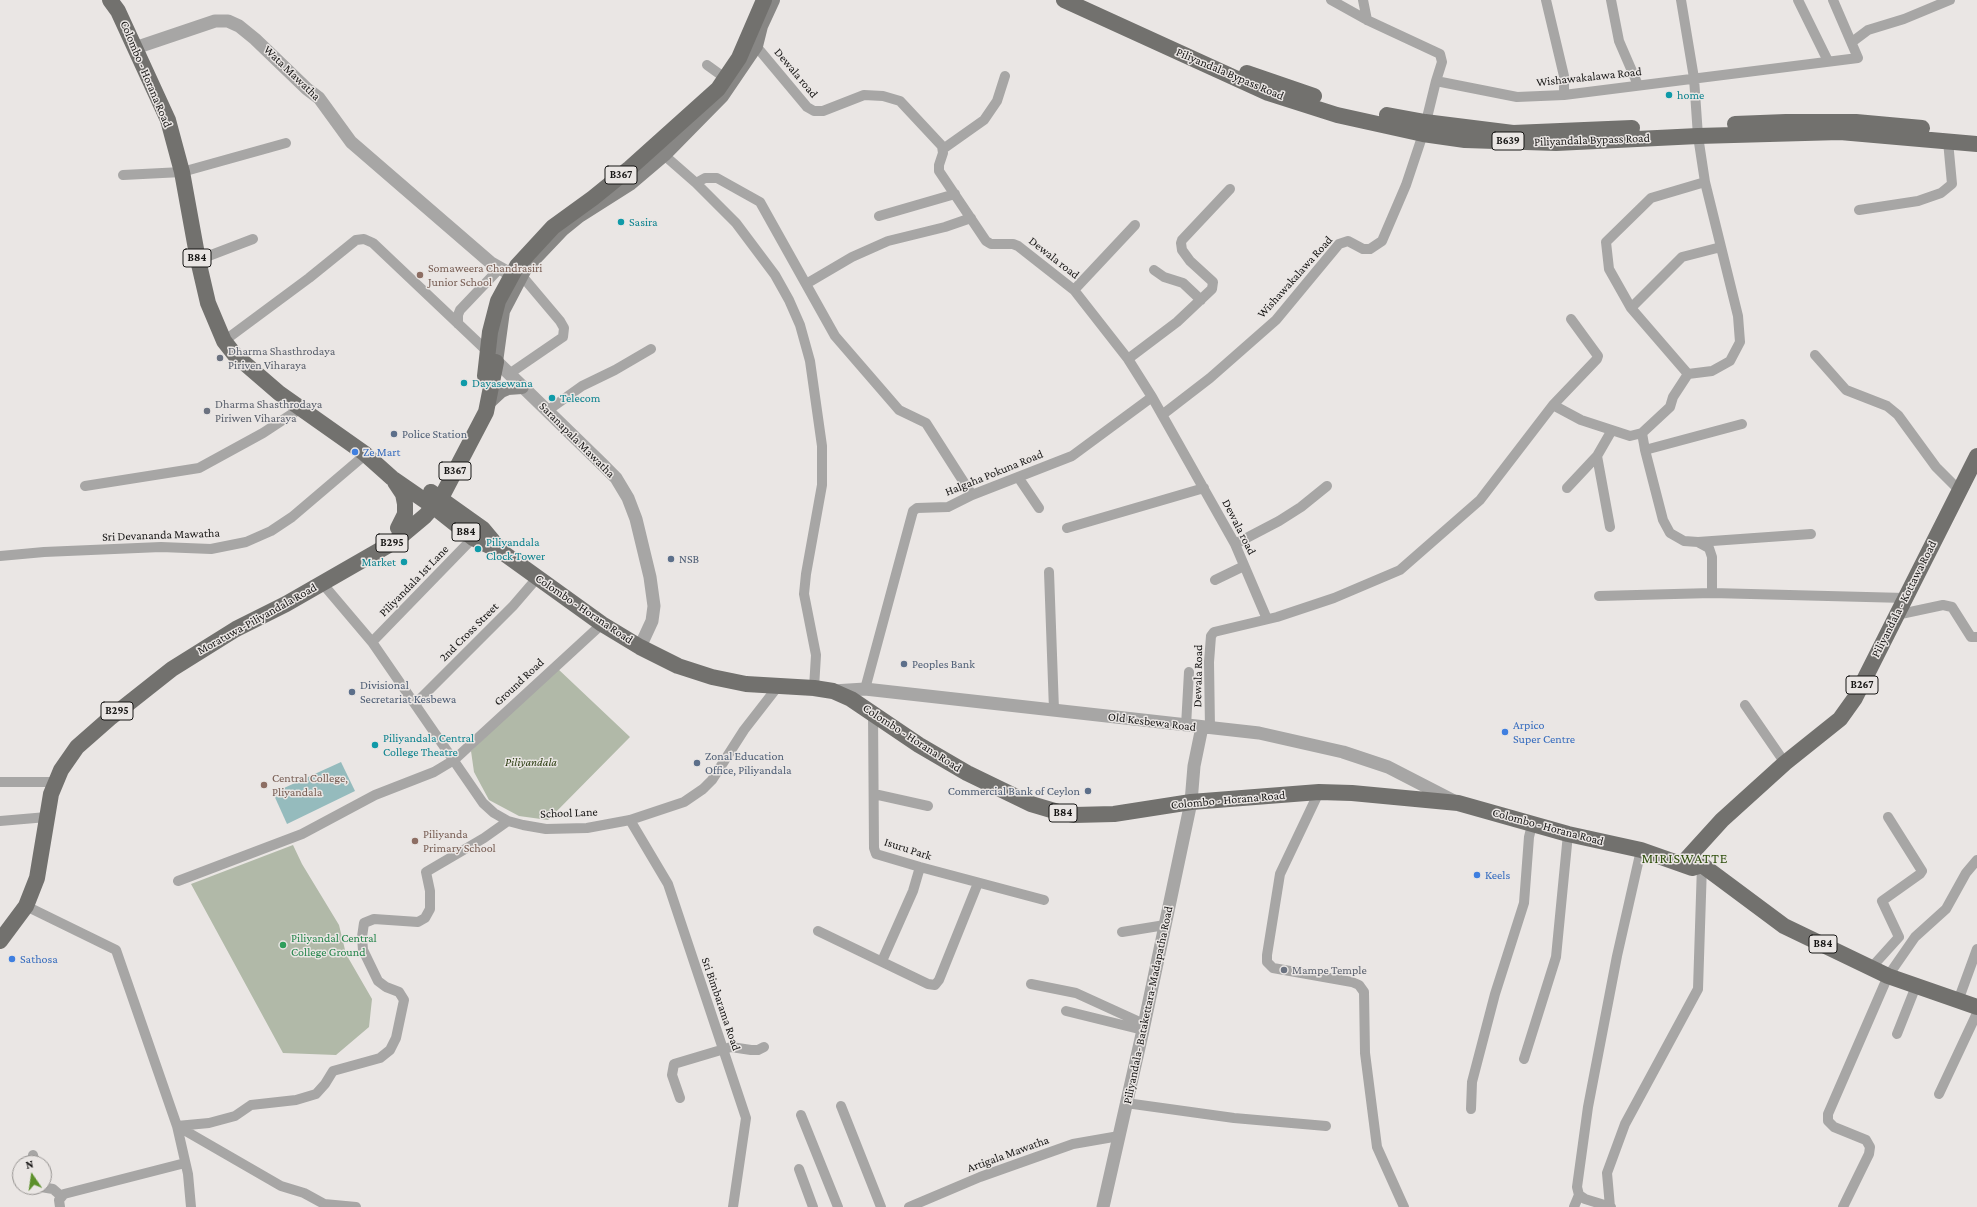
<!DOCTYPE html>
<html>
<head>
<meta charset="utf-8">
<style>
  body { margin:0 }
  #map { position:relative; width:1977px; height:1207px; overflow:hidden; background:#eae6e4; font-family:"Crimson Pro",serif }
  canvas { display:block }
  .north { position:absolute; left:12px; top:1155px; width:40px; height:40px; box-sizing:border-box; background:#eae6e4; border:1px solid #969391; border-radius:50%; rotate:347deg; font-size:11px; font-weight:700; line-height:16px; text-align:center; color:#171615 }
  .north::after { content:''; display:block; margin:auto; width:14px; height:18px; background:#5c902a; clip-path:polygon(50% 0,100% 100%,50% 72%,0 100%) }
</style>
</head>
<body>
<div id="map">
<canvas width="1977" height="1207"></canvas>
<div class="north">N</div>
</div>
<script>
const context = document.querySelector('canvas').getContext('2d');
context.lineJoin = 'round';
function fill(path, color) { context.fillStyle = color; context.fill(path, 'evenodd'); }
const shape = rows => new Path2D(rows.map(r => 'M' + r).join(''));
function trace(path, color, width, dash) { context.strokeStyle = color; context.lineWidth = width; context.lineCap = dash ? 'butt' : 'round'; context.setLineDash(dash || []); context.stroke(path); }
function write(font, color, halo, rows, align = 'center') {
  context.font = font + ' "Crimson Pro",serif'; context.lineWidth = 3; context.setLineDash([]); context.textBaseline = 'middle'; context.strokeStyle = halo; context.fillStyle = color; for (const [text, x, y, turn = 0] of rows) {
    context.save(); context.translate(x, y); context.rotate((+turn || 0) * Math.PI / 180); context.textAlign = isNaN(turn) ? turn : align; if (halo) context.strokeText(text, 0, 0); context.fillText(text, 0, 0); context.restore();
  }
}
const green = shape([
  [557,668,630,737,548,820,519,816,489,800,474,772,471,751],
  [293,845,302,864,339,925,346,954,372,999,369,1027,336,1055,283,1053,191,884]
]);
const water = shape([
  [341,762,355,791,287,824,273,793]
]);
const minor = shape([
  [1331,0,1367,20,1440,54,1442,62,1436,81],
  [1363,0,1367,20],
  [1546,0,1564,76,1564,95],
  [1611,0,1619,41,1638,85],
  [1798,0,1828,61],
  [1852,42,1868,30,1904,19,1950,0],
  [751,43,756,46,807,107,814,111,823,111,864,95,883,96,900,101,942,146,943,153,939,165,939,171,986,241,991,244,1013,244,1018,246,1074,290,1128,359,1152,397,1235,544,1267,619],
  [707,65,725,78],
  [943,149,984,120,997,101,1005,76],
  [660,150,664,155,696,183,705,178,717,178,760,202,835,336,899,410,926,423,972,495],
  [123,175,182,172,286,143],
  [696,183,736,223,775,275,789,300,800,325,810,361,822,446,822,485,806,574,804,594,816,655,814,688],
  [1859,210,1918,201,1941,193,1952,184,1948,141],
  [879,216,955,194],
  [198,260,253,239],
  [1154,270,1164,277,1183,283,1201,300],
  [806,284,852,257,888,241,945,227,971,218],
  [1074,290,1135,225],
  [1631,308,1682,257,1721,247],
  [458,324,458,315,460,310,500,268],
  [224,341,309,278,356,240,364,239,373,243,488,352],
  [1815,355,1846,390,1887,406,1898,415,1936,467,1959,490],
  [1128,359,1177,322,1212,289,1213,282,1190,261,1182,250,1181,243,1182,240,1230,189],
  [509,374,563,337,564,328,560,321,522,276],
  [1688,374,1631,308,1609,269,1606,242,1651,198,1705,182],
  [1553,405,1581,420,1630,436,1642,433,1670,407,1673,397,1688,374,1712,371,1730,361,1740,342,1738,316,1705,182,1698,136,1694,78,1681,0],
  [547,411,582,386,615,370,651,349],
  [1162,415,1210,378,1276,320,1339,244,1348,241,1363,249,1370,249,1382,241,1406,185,1423,134,1436,81,1517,97,1564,95,1858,58,1833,0],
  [1642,433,1645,450,1742,424],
  [1645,450,1663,520,1670,533,1684,541,1698,542,1709,548,1712,557,1712,593,1905,598],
  [1018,477,1039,508],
  [85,486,199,468,263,433,301,408],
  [1567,488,1597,456],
  [1610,527,1597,456,1612,430],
  [1067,528,1204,488],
  [1698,542,1811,534],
  [1235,544,1279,521,1301,507,1327,486],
  [0,556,44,552,161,547,211,549,246,542,271,531,292,517,359,460,364,453],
  [1049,572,1054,710],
  [1215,580,1244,566],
  [322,583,372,642,483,803,494,813,508,821,523,825,546,829,587,828,630,820,684,802,703,789,712,780,744,730,779,685],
  [1599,596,1712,593],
  [1896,615,1943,605,1952,607,1971,637,1977,637],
  [372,642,473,538],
  [865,689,913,511,917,508,948,507,972,495,1072,456,1152,397],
  [416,703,513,606,538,577],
  [1745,705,1785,763],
  [873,713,874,848,876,854,920,867,1044,900],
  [1186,726,1189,672],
  [1210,728,1209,662,1211,636,1214,632,1277,617,1334,598,1400,570,1480,500,1553,405,1597,359,1598,356,1571,319],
  [0,782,56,782],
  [1319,792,1280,874,1267,955,1267,962,1273,968,1352,982,1359,985,1364,992,1365,1053,1377,1147,1404,1207],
  [874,794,928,806],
  [630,820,668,884,746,1118,733,1207],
  [0,821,47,817],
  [178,881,302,834,375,795,434,772,454,760,602,624],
  [26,906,116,950,177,1126,281,1186,304,1193,324,1204,356,1207],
  [818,931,928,984,935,985,939,980,978,883],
  [1122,932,1165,925],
  [882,961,913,891,920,867],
  [1871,968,1899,937,1882,901,1920,874,1922,871,1888,817],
  [1031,984,1076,993,1144,1024],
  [1958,1001,1977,949],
  [1066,1011,1143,1030],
  [1897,1034,1916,986],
  [1524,1059,1556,957,1568,834],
  [1939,1094,1977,1013],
  [680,1098,672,1075,674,1064,731,1047,751,1050,758,1050,764,1047],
  [1126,1103,1234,1118,1326,1126],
  [841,1106,881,1207],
  [1471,1109,1472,1082,1495,994,1524,903,1529,837,1532,825],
  [801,1115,838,1207],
  [33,1155,35,1163],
  [799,1169,813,1207],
  [41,1187,53,1189,61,1196],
  [60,1207,59,1200,64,1194,185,1163],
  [191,1207,188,1174,177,1126,209,1123,235,1116,251,1105,296,1100,316,1094,325,1084,333,1071,380,1058,390,1050,396,1038,404,1000,399,992,386,987,378,981,363,950,362,937,364,923,374,919,418,922,425,918,430,909,430,891,426,872,484,838,508,821],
  [909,1207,980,1177,1073,1144,1119,1136],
  [1574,1207,1579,1195],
  [1610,1207,1607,1173,1625,1124,1698,989,1702,865],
  [1611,1207,1585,1199,1579,1195,1577,1187,1588,1107,1617,956,1641,850],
  [1843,1207,1869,1154,1870,1147,1866,1140,1834,1127,1828,1121,1828,1114,1888,976,1915,937,1946,909,1966,873,1977,860]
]);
const tertiary = shape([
  [135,48,215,21,228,21,239,26,255,39,307,89,319,98,351,142,491,263,512,275],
  [491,356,602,464,616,478,628,498,636,519,650,577,654,606,652,621,640,647],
  [833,691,865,689,1259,733,1343,752,1388,767,1454,801],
  [1103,1207,1143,1030,1191,802,1194,766,1202,727]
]);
const secondary = shape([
  [496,362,503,311,525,269,563,229,579,216,631,183,664,155,722,96,756,46,761,26,773,0],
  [488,403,501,391,508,388,522,387]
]);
const primary = shape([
  [110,0,118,11,168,120,182,172,198,260,208,303,224,341,235,355,279,393,364,453,392,478,434,507,473,538,502,552,602,624,640,647,678,666,712,677,746,684,814,688,833,691,851,699,919,745,967,773,1031,804,1058,812,1074,815,1114,814,1191,802,1319,792,1352,793,1458,803,1568,834,1641,850,1692,868,1702,865,1784,926,1888,976,1977,1007],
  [1064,0,1268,93,1337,115,1423,134,1465,140,1556,143,1698,136,1840,132,1977,144],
  [1247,73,1314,96],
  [1387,115,1425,122,1513,133,1632,128],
  [1735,124,1786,122,1856,122,1922,128],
  [485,376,490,332,498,301,517,266,553,227,593,198,630,168,718,89,739,58,764,0],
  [395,482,403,494,405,504,405,514,398,528],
  [431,492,483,529,498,547],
  [1682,864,1722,820,1785,763,1840,719,1855,698,1977,456],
  [0,941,26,906,37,878,51,794,61,770,77,747,110,718,172,669,236,629,286,604,394,542,425,516,441,498,486,412,496,362]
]);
const markers = [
  [1669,95,4,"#0f9aa8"],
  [621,222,4,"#0f9aa8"],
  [420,275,4,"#8d6e63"],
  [220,358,4,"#6b7280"],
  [464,383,4,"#0f9aa8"],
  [552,398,4,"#0f9aa8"],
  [207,411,4,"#6b7280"],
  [394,434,4,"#5c6f8a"],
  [355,452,4,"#3f7fe0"],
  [478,549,4,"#0f9aa8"],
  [671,559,4,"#5c6f8a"],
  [404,562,4,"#0f9aa8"],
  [904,664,4,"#5c6f8a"],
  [352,692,4,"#5c6f8a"],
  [1505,732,4,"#3f7fe0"],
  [375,745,4,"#0f9aa8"],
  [697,763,4,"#5c6f8a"],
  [264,785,4,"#8d6e63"],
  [1088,791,4,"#5c6f8a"],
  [415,841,4,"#8d6e63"],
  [1477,875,4,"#3f7fe0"],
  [283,945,4,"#2e9e5b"],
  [12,959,4,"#3f7fe0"],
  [1284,970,4,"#6b7280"]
];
const shields = [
  [1508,141,32],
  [621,175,32],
  [197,258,28],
  [455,471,32],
  [466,532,28],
  [392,543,32],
  [1862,685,32],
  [117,711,32],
  [1063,813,28],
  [1823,944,28]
];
const shieldNames = [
  ["B639",1508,141],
  ["B367",621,175],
  ["B84",197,258],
  ["B367",455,471],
  ["B84",466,532],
  ["B295",392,543],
  ["B267",1862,685],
  ["B295",117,711],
  ["B84",1063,813],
  ["B84",1823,944]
];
const streetNames = [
  ["Wata Mawatha",292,73,44],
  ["Dewala road",796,73,50],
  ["Colombo - Horana Road",146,74,67],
  ["Piliyandala Bypass Road",1230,74,23],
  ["Wishawakalawa Road",1589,77,-6],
  ["Piliyandala Bypass Road",1592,140,-2],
  ["Dewala road",1054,258,38],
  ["Wishawakalawa Road",1295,277,-48],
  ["Saranapala Mawatha",577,440,45],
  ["Halgaha Pokuna Road",994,473,-22],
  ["Dewala road",1239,527,63],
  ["Sri Devananda Mawatha",161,535,-2],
  ["Piliyandala 1st Lane",414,581,-46],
  ["Piliyandala - Kottawa Road",1904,599,-63],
  ["Colombo - Horana Road",584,609,34],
  ["Moratuwa-Piliyandala Road",257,619,-29],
  ["2nd Cross Street",469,632,-45],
  ["Dewala Road",1198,676,-89],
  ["Ground Road",519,682,-43],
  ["Old Kesbewa Road",1152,722,7],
  ["Colombo - Horana Road",912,738,33],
  ["Colombo - Horana Road",1228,800,-5],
  ["School Lane",569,813,-2],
  ["Colombo - Horana Road",1548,827,15],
  ["Isuru Park",908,849,18],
  ["Sri Bimbarama Road",721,1004,71],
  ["Piliyandala- Batakettara-Madapatha Road",1148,1005,-78],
  ["Artigala Mawatha",1008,1154,-20]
];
const cultureNames = [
  ["home",1677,95],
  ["Sasira",629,222],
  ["Dayasewana",472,383],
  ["Telecom",560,398],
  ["Piliyandala",486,542],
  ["Clock Tower",486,556],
  ["Market",396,562,"right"],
  ["Piliyandala Central",383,738],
  ["College Theatre",383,752]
];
const educationNames = [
  ["Somaweera Chandrasiri",428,268],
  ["Junior School",428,282],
  ["Central College,",272,778],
  ["Pliyandala",272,792],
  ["Piliyanda",423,834],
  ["Primary School",423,848]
];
const worshipNames = [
  ["Dharma Shasthrodaya",228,351],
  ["Piriven Viharaya",228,365],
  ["Dharma Shasthrodaya",215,404],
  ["Piriwen Viharaya",215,418],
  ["Mampe Temple",1292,970]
];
const serviceNames = [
  ["Police Station",402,434],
  ["NSB",679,559],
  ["Peoples Bank",912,664],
  ["Divisional",360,685],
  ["Secretariat Kesbewa",360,699],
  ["Zonal Education",705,756],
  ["Office, Piliyandala",705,770],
  ["Commercial Bank of Ceylon",1080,791,"right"]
];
const shopNames = [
  ["Ze Mart",363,452],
  ["Arpico",1513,725],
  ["Super Centre",1513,739],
  ["Keels",1485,875],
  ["Sathosa",20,959]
];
const parkNames = [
  ["Piliyandala",531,762]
];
const leisureNames = [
  ["Piliyandal Central",291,938],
  ["College Ground",291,952]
];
const quarterNames = [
  ["MIRISWATTE",1685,859]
];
fill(green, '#b1b9a8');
fill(water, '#95bbbd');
trace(minor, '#a7a6a5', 10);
trace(tertiary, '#a7a6a5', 13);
trace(secondary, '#888785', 14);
trace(primary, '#72716e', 16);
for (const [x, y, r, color] of markers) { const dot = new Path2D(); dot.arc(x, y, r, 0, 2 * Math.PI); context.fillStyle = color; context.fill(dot); trace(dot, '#eae6e4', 1.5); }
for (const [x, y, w] of shields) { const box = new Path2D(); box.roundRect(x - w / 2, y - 9, w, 18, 3); context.fillStyle = '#eae6e4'; context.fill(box); trace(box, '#171615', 1); }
write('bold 11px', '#171615', null, shieldNames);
write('12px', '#171615', '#eae6e4', streetNames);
write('12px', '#0d838f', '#eae6e4', cultureNames, 'left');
write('12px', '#785e54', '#eae6e4', educationNames, 'left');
write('12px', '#5b616d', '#eae6e4', worshipNames, 'left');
write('12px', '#4e5e75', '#eae6e4', serviceNames, 'left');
write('12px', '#366cbe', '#eae6e4', shopNames, 'left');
write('italic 12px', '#2b3c10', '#eae6e4', parkNames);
write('12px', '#27864d', '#eae6e4', leisureNames, 'left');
context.letterSpacing = '1px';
write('14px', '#30500e', '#eae6e4', quarterNames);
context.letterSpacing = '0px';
</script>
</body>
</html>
